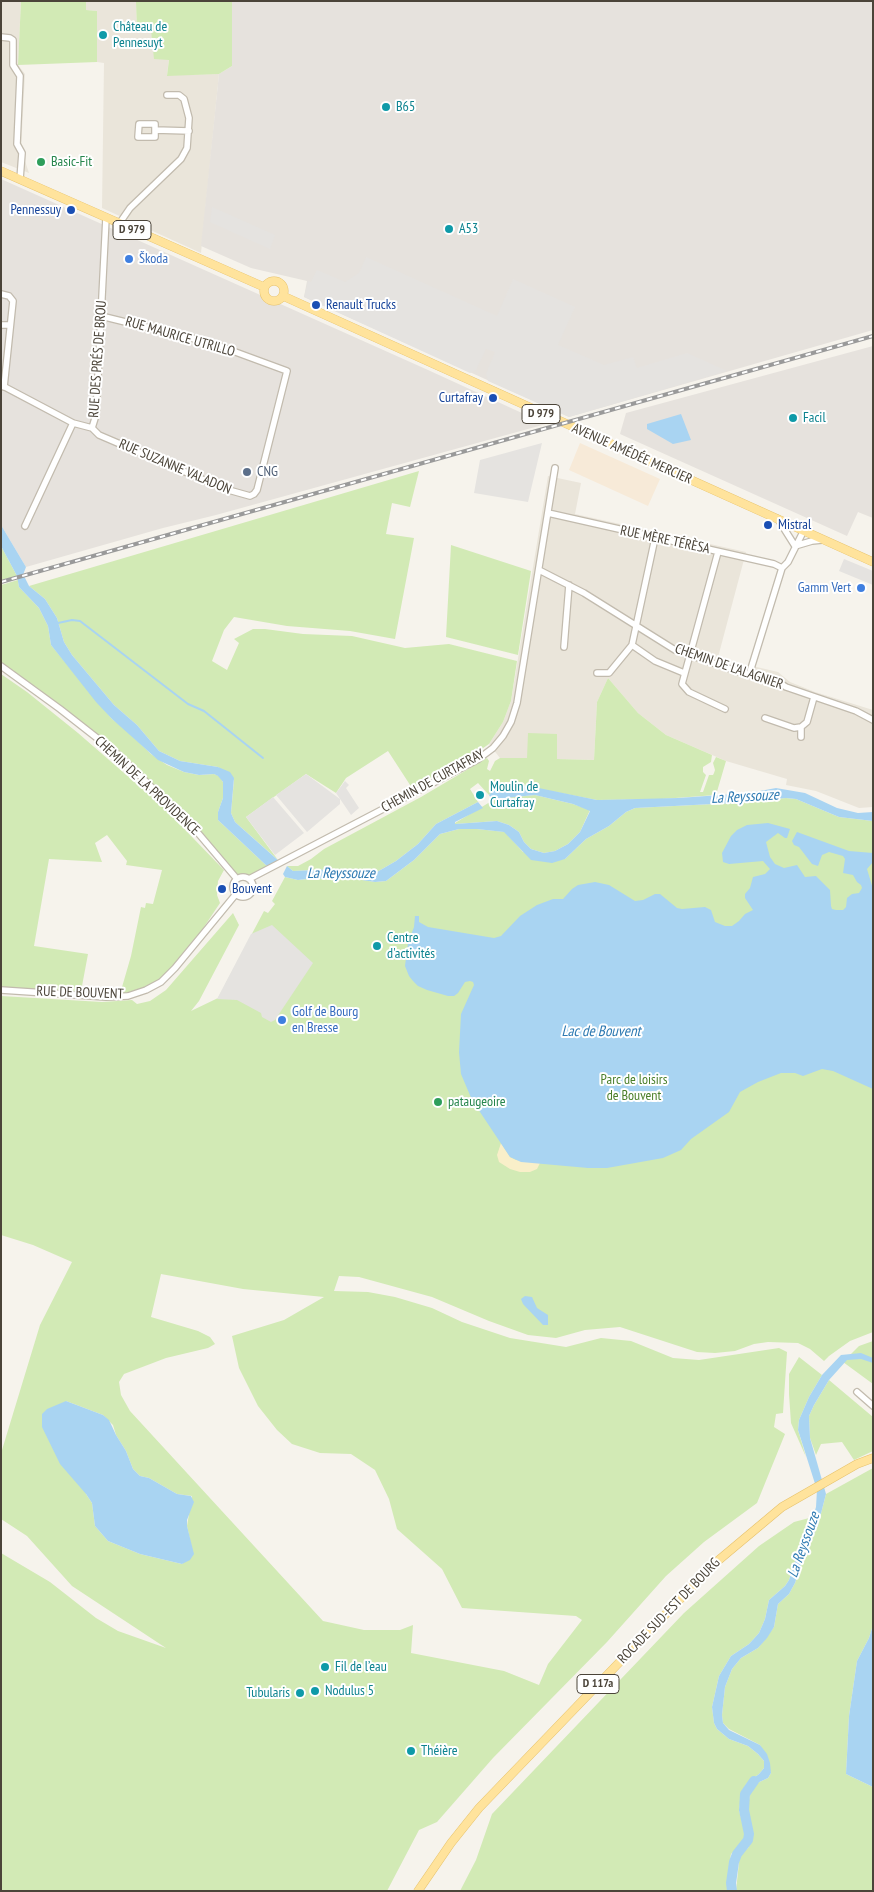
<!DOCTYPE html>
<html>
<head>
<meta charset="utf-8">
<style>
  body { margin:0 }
  #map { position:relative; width:874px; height:1892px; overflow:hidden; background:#f6f3ec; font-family:"PT Sans Narrow",sans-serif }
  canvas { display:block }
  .frame { position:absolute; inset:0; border:2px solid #4b4439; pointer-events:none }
</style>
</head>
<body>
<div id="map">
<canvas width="874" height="1892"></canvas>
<div class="frame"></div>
</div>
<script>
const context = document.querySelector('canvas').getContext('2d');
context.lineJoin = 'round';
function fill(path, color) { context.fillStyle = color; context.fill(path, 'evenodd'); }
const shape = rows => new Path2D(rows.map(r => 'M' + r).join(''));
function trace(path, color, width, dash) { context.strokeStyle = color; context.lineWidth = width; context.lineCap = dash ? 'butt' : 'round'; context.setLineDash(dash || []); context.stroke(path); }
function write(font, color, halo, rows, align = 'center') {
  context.font = font + ' "PT Sans Narrow",sans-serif'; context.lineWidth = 4; context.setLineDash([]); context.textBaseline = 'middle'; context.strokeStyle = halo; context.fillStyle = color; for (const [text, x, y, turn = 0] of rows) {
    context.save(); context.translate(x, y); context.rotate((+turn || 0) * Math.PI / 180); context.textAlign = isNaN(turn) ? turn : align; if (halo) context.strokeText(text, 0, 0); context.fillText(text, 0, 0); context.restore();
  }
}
const residential = shape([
  [1,1,21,1,18,65,25,74,21,149,29,173,1,162],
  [86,1,141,1,136,2,137,31,151,30,169,59,167,75,219,74,201,253,102,208,104,63,97,62,97,11,86,10],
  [548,476,581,483,575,514,746,552,717,661,740,668,748,665,778,672,790,682,815,692,873,710,873,807,859,808,816,791,786,785,787,779,726,761,666,735,638,713,608,678,597,702,594,760,557,759,556,734,528,759,500,758,489,744,503,722,511,701]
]);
const commercial = shape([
  [580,443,660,479,648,506,569,470]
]);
const industrial = shape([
  [232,1,873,1,873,330,569,417,304,297,307,281,251,268,201,246,219,74,232,66],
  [1,179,428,370,546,424,216,515,163,528,26,567,1,525],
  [873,346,873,518,858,512,847,536,620,434,626,413]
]);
const green = shape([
  [21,1,86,1,86,10,97,11,97,62,18,65],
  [141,1,232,1,232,66,219,74,167,76,169,60,154,59,151,30,137,31,136,2],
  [419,471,410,507,392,503,386,534,414,538,395,639,350,631,287,626,234,617,224,630,212,661,227,670,239,643,234,639,253,629,265,629,303,634,352,636,405,648,449,644,517,661,511,701,503,722,489,744,473,755,412,788,388,751,346,778,336,793,306,774,246,817,278,860,235,822,231,813,234,780,218,767,180,761,159,751,137,725,114,705,72,655,64,642,57,618,45,599,29,586],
  [451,545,531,571,518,655,446,637],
  [1,546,17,576,1,580],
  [18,580,19,587,39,608,48,626,51,645,112,719,124,728,151,754,167,765,184,772,199,775,214,774,219,776,223,782,223,798,218,812,218,820,269,868,249,877,237,875,200,830,100,736,36,687,1,663,1,585],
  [1,674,27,692,78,733,162,806,224,870,218,881,217,895,220,903,196,939,166,975,145,989,129,994,120,994,131,956,141,907,145,908,146,903,153,904,162,870,126,865,127,861,107,835,95,843,102,862,49,859,34,946,88,954,82,986,76,992,1,987],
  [608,678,638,713,666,735,712,755,711,762,703,767,703,772,706,775,700,792,703,792,709,775,713,775,714,773,715,770,713,763,716,757,726,761,716,795,662,799,597,800,524,786,496,789,489,795,478,783,470,789,478,802,436,824,418,844,396,861,377,872,364,874,339,869,293,871,287,866,298,866,311,859,324,849,421,797,487,758,489,761,487,769,490,771,495,761,500,758,527,758,528,733,557,734,557,759,594,760,597,702],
  [535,795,573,804,590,810,580,832,568,844,555,851,544,853,531,849,524,842,519,832,509,825,497,821,455,824,455,823,495,799],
  [786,798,796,799,839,817,873,821,873,1332,850,1341,829,1356,824,1361,810,1349,798,1343,768,1342,754,1344,735,1351,715,1353,697,1352,620,1327,585,1330,556,1338,528,1335,489,1321,432,1297,359,1277,339,1276,334,1291,368,1292,395,1297,432,1308,462,1322,510,1338,566,1347,601,1338,631,1341,673,1358,699,1360,779,1348,787,1352,783,1413,776,1414,774,1427,785,1434,757,1503,704,1542,666,1576,607,1642,493,1758,437,1822,419,1830,387,1891,1,1891,1,1553,50,1582,96,1618,118,1631,166,1648,72,1586,27,1536,1,1519,2,1450,40,1325,72,1262,33,1245,1,1235,1,996,102,1002,132,1000,137,1004,150,1001,166,990,233,913,239,925,199,1001,191,1011,218,998,264,911,268,913,275,904,272,901,285,877,298,880,307,879,349,878,375,882,386,881,414,860,440,834,459,829,477,829,505,832,523,852,565,859,586,839,609,826,626,812,635,808,733,803],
  [161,1274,243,1289,324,1297,284,1320,232,1336,239,1368,258,1406,277,1430,292,1444,320,1453,351,1454,375,1470,389,1499,397,1529,442,1569,462,1608,576,1616,582,1620,548,1664,539,1685,504,1671,411,1653,413,1625,400,1630,364,1630,323,1621,130,1411,121,1395,119,1382,124,1374,166,1358,208,1348,215,1344,210,1337,198,1331,151,1317],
  [66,1401,103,1415,113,1425,116,1435,126,1451,133,1469,140,1476,149,1478,177,1494,192,1496,187,1526,193,1554,182,1564,140,1554,108,1541,95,1526,92,1503,86,1494],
  [873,1341,873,1384,843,1362,859,1346],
  [799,1357,822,1375,809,1397,799,1420,798,1430,806,1457,791,1423,789,1394,789,1374],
  [829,1380,873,1417,873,1451,854,1460,842,1442,821,1444,816,1455,810,1438,809,1416,814,1405],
  [873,1468,873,1625,869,1638,857,1661,849,1716,846,1774,873,1787,873,1891,736,1891,740,1853,748,1848,751,1842,748,1808,750,1793,753,1785,768,1778,771,1773,760,1745,729,1729,723,1723,722,1715,725,1687,732,1669,741,1658,758,1648,774,1627,778,1604,789,1594,795,1583,803,1558,818,1525,826,1494],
  [813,1517,799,1549,789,1580,785,1586,769,1600,765,1619,759,1633,749,1644,731,1656,719,1676,712,1707,714,1723,717,1729,729,1739,748,1746,758,1754,764,1761,764,1768,759,1774,747,1783,742,1791,739,1810,743,1826,748,1834,744,1842,731,1854,728,1872,728,1891,460,1891,476,1860,492,1814,684,1613,759,1546,794,1522]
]);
const sand = shape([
  [501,1143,510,1157,516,1160,540,1163,537,1169,530,1172,520,1172,510,1169,499,1162,497,1155]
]);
const parking = shape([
  [212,207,275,235,270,249,210,222],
  [366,257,497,316,513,279,575,307,558,345,604,365,633,357,637,368,687,353,727,371,569,417,488,381,486,374,495,352,486,349,476,370,470,373,304,297,308,281,311,282,317,270,345,282,359,273],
  [542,443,528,502,474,493,480,460],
  [844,559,873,571,873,585,839,571],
  [306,774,340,799,340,804,307,832,276,795],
  [345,781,349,785,346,788,359,808,351,815,336,793],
  [273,797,304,833,275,855,246,817],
  [272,925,313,963,275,1020,271,1022,262,1017,261,1013,237,1000,217,999,251,934]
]);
const water = shape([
  [681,414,691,440,673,444,647,429,647,424],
  [1,525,26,567,23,575,25,578,29,586,45,599,57,618,64,642,72,655,114,705,137,725,159,751,180,761,218,767,230,772,234,778,231,813,235,822,280,862,269,868,218,820,218,812,223,798,223,782,218,776,214,774,199,775,184,772,158,760,112,719,96,702,51,645,48,626,39,608,19,587,17,576,1,546],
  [529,786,597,800,678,798,749,793,776,788,805,793,837,808,858,813,873,812,873,821,839,817,796,799,786,798,733,803,635,808,626,812,609,826,586,839,565,859,552,863,531,860,504,832,477,829,459,829,440,834,414,860,386,881,375,882,349,878,307,879,298,880,285,877,283,874,287,866,293,871,339,869,364,874,377,872,396,861,418,844,436,824,478,802,483,808,455,822,455,824,497,821,509,825,519,832,524,842,531,849,544,853,555,851,568,844,580,832,590,811,573,804,535,795,495,799,491,798,489,795,495,789],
  [768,823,790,829,787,838,785,838,778,833,766,842,770,857,775,864,784,868,797,865,805,877,816,876,830,890,831,906,832,909,836,910,843,910,846,907,847,898,852,894,859,893,862,888,861,885,857,882,853,875,843,873,845,859,843,856,829,852,822,855,818,866,812,864,799,847,794,845,792,841,797,832,849,851,873,853,873,862,867,869,873,889,873,1089,833,1071,822,1069,803,1076,795,1073,781,1073,758,1082,740,1092,729,1112,691,1139,681,1150,663,1158,607,1168,588,1168,521,1162,510,1157,472,1100,461,1074,459,1052,461,1014,474,985,473,982,470,981,465,982,458,993,454,996,448,996,427,990,418,986,413,981,409,976,405,966,408,943,414,927,415,916,419,916,419,922,428,927,494,938,501,936,520,916,537,905,553,899,563,899,572,889,578,885,595,882,609,885,635,901,643,900,655,894,660,894,677,908,682,909,705,907,711,910,715,922,725,926,732,926,739,921,745,914,753,910,745,898,745,894,750,888,753,877,765,874,770,869,763,861,729,864,723,862,722,853,731,836,737,830,747,825],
  [525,1296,532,1297,537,1308,548,1315,548,1325,543,1325,523,1304,521,1299],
  [861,1353,873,1358,873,1363,861,1359,847,1360,829,1380,814,1405,809,1416,810,1438,826,1494,818,1525,803,1558,795,1583,789,1594,778,1604,774,1627,767,1638,758,1648,741,1658,732,1669,725,1687,722,1715,723,1723,729,1730,760,1745,767,1754,770,1763,771,1773,768,1778,753,1785,750,1793,742,1791,747,1783,759,1774,764,1768,764,1761,758,1754,748,1746,729,1739,717,1729,714,1723,712,1707,719,1676,731,1656,749,1644,759,1633,765,1619,769,1600,785,1586,789,1580,799,1549,813,1517,816,1507,817,1490,798,1430,799,1420,809,1397,822,1375,841,1355],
  [66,1401,103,1415,109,1420,116,1435,126,1451,133,1469,140,1476,149,1478,177,1494,191,1496,194,1502,187,1520,187,1526,194,1554,190,1560,182,1564,140,1554,108,1541,95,1526,92,1503,86,1494,60,1464,42,1427,42,1414,47,1409],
  [873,1625,873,1787,846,1774,849,1716,857,1661,869,1638]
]);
const stream = shape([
  [58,623,72,620,80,621,188,704,204,711,263,758]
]);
const river = shape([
  [732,1891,731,1883,734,1862,737,1854,748,1840,749,1834,744,1810,745,1794,754,1781]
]);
const minor = shape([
  [1,37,10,38,13,40,13,65,20,76,17,144,22,153,20,179],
  [155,130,155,137,138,137,139,124,155,124,155,130,189,131],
  [119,224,130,208,181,159,187,148,189,118,184,99,179,95,167,95],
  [1,294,9,296,13,301,4,387],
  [1,325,10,325],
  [1,385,73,423,92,428,96,415,106,218],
  [92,428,99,435,225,489,250,496,254,494,257,490,287,371,211,343,101,316],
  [548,513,774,564,782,568],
  [778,519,795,546,812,541,822,540],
  [25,526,73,423],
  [655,538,632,645,655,661,684,673],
  [718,552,682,684,689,692,725,709],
  [539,570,584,593,675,650,739,672,778,682,786,687,856,711,873,720],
  [564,647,569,585],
  [1,666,60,709,120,756,198,833,237,879],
  [597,673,609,673,632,645],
  [749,675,782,568,788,562,804,530],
  [765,718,794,728,801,727,807,722,814,697],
  [801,727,801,737],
  '233 887a10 10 0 1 1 20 0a10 10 0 1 1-20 0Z',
  [249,879,477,760,493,748,503,736,511,722,517,703,555,468],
  [1,990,106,997,128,996,146,990,161,982,175,968,236,894],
  [857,1392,873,1406]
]);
const major = shape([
  [1,171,264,287],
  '264 291a10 10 0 1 1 20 0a10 10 0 1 1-20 0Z',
  [283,296,873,562],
  [418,1891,451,1843,479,1808,714,1564,782,1507,857,1464,873,1458]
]);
const rail = shape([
  [1,582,873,336]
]);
const markers = [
  [103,35,5,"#0f9aa8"],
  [386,107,5,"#0f9aa8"],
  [41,162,5,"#2e9e5b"],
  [71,210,5,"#1a4fb4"],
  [449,229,5,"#0f9aa8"],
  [129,259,5,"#3f7fe0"],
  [316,305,5,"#1a4fb4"],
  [493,398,5,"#1a4fb4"],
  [793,418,5,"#0f9aa8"],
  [247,472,5,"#5c6f8a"],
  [768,525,5,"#1a4fb4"],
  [861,588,5,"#3f7fe0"],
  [480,795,5,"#0f9aa8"],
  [222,889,5,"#1a4fb4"],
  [377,946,5,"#0f9aa8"],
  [282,1020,5,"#3f7fe0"],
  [438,1102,5,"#2e9e5b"],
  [325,1667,5,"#0f9aa8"],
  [315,1691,5,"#0f9aa8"],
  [300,1693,5,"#0f9aa8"],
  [411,1751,5,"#0f9aa8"]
];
const shields = [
  [132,230,38],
  [541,414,38],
  [598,1684,42]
];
const shieldNames = [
  ["D 979",132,230],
  ["D 979",541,414],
  ["D 117a",598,1684]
];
const cultureNames = [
  ["Château de",113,27],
  ["Pennesuyt",113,43],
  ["B65",396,107],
  ["A53",459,229],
  ["Facil",803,418],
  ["Moulin de",490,787],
  ["Curtafray",490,803],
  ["Centre",387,938],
  ["d'activités",387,954],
  ["Fil de l’eau",335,1667],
  ["Nodulus 5",325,1691],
  ["Tubularis",290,1693,"right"],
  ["Théière",421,1751]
];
const leisureNames = [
  ["Basic-Fit",51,162],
  ["pataugeoire",448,1102]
];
const transitNames = [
  ["Pennessuy",61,210,"right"],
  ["Renault Trucks",326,305],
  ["Curtafray",483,398,"right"],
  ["Mistral",778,525],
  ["Bouvent",232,889]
];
const shopNames = [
  ["Škoda",139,259],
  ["Gamm Vert",851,588,"right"],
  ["Golf de Bourg",292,1012],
  ["en Bresse",292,1028]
];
const streetNames = [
  ["RUE MAURICE UTRILLO",180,337,16],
  ["RUE DES PRÉS DE BROU",98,359,-86],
  ["AVENUE AMÉDÉE MERCIER",632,454,24],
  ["RUE SUZANNE VALADON",175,467,23],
  ["RUE MÈRE TÉRÈSA",665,540,12],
  ["CHEMIN DE L'ALAGNIER",729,667,19],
  ["CHEMIN DE CURTAFRAY",433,781,-29],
  ["CHEMIN DE LA PROVIDENCE",147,786,43],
  ["RUE DE BOUVENT",80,993,2],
  ["ROCADE SUD-EST DE BOURG",669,1611,-46]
];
const serviceNames = [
  ["CNG",257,472]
];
const parkNames = [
  ["Parc de loisirs",634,1080],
  ["de Bouvent",634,1096]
];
const waterNames = [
  ["La Reyssouze",745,797,-3],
  ["La Reyssouze",341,874],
  ["Lac de Bouvent",601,1032],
  ["La Reyssouze",804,1545,-70]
];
fill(residential, '#eae5da');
fill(commercial, '#f7ead8');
fill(industrial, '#e6e2dd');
fill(green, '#d2eab5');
fill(sand, '#f9efc9');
fill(parking, '#e5e3e0');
fill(water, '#a9d4f2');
trace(stream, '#a9d4f2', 2);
trace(river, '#a9d4f2', 10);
trace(minor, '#c2bbae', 8);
trace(major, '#e6c16a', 9);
trace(minor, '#fff', 5.5);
trace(major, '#ffe39c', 8);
trace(rail, '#9a9a9a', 4);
trace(rail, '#fff', 2, [5.5]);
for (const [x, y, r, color] of markers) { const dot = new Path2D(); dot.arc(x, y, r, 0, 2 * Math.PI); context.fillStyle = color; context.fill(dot); trace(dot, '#fff', 2); }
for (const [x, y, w] of shields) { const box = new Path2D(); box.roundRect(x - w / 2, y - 9.5, w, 19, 4); context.fillStyle = '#fff'; context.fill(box); trace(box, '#4b4439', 1); }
write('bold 12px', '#4b4439', null, shieldNames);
write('14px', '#0d838f', '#fff', cultureNames, 'left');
write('14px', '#27864d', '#fff', leisureNames, 'left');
write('14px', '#164399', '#fff', transitNames, 'left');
write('14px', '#366cbe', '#fff', shopNames, 'left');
write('14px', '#4b4439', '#fff', streetNames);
write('14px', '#4e5e75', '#fff', serviceNames, 'left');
write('14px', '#4a7f2a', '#fff', parkNames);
write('italic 15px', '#2e7ab2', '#fff', waterNames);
</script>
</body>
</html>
